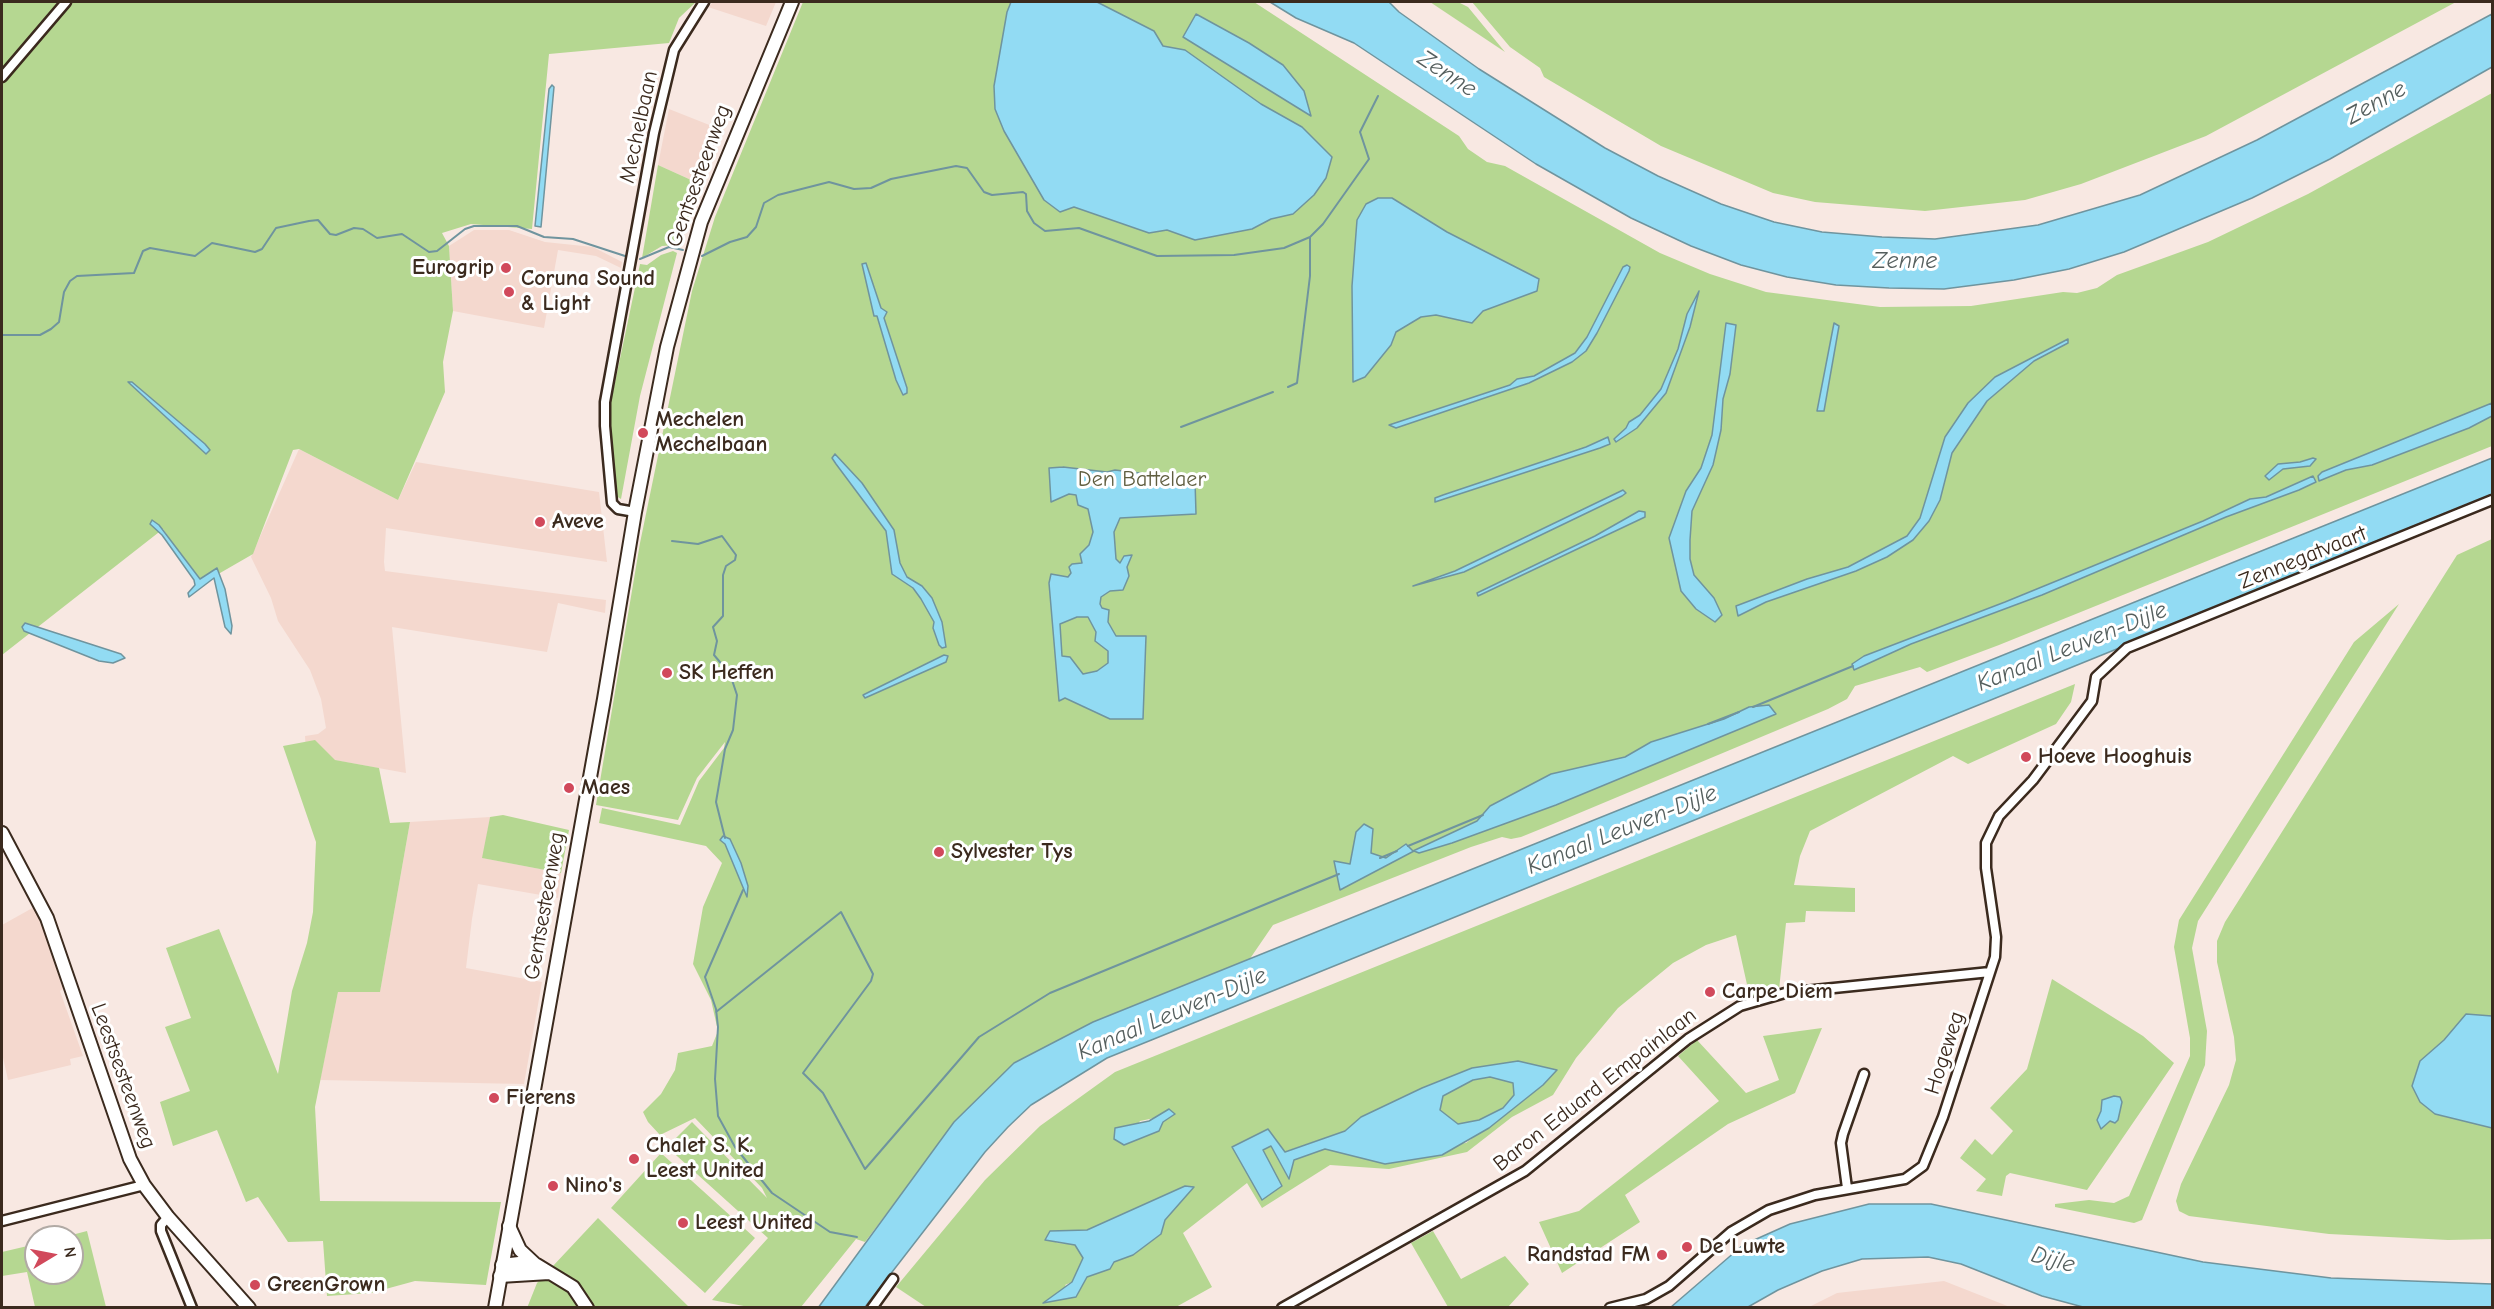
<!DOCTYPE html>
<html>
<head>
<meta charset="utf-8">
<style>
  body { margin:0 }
  #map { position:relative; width:2494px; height:1309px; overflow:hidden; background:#f8e8e2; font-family:"Comic Neue",sans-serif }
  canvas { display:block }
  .frame { position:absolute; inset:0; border:3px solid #3b2a1e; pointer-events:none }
  .north { position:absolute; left:24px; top:1225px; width:60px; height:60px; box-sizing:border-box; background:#fff; border:2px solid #b1aaa5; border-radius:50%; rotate:80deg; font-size:16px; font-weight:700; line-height:24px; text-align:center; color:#3b2a1e }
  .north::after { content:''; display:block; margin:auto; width:21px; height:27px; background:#d1495b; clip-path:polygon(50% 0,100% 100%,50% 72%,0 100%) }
</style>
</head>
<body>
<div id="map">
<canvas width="2494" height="1309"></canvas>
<div class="frame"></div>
<div class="north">N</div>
</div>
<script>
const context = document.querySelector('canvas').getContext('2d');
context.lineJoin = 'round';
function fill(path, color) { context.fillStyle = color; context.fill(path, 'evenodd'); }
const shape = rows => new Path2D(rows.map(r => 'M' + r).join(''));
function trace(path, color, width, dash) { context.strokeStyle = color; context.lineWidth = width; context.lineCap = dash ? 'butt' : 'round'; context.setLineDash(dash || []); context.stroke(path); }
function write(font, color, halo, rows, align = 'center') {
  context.font = font + ' "Comic Neue",sans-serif'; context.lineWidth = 6; context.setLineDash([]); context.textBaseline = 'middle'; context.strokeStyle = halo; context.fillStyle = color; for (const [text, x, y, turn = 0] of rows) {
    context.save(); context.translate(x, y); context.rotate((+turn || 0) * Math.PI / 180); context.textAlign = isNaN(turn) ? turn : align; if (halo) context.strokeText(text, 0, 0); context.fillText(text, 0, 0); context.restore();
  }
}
const built = shape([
  [713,2,776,2,766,26,708,7],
  [669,109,722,130,700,184,658,165],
  [474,230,509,230,545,242,593,247,622,262,621,268,596,256,558,250,544,328,453,311,449,246],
  [299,449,398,500,416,462,599,492,607,562,386,528,384,562,385,571,606,600,605,613,558,603,547,652,392,627,406,773,306,755,305,736,318,734,326,728,321,699,310,670,278,621,271,598,251,557],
  [490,817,483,858,561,873,558,898,478,884,472,919,466,968,542,982,524,1084,320,1080,338,992,380,991,410,822],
  [36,906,63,989,60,991,83,1056,70,1059,71,1065,8,1080,2,1053,2,925],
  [1944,1281,2010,1307,1809,1307,1837,1293]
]);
const green = shape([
  [2,2,696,2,679,18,669,43,549,54,532,229,471,224,442,233,449,246,453,311,443,362,445,392,398,500,299,449,293,450,253,554,201,584,163,529,2,655],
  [803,2,1254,2,1459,136,1468,149,1487,162,1505,166,1660,253,1710,274,1766,292,1880,307,1971,306,2063,292,2077,293,2097,288,2117,275,2208,242,2308,194,2492,93,2492,446,1999,645,1927,672,1920,667,1855,686,1847,699,1828,709,1553,824,1521,837,1511,839,1502,837,1471,847,1273,925,1247,963,955,1123,865,1242,856,1239,801,1307,749,1307,712,1300,768,1238,667,1147,692,1122,767,1198,762,1188,695,1118,660,1135,648,1122,643,1112,661,1094,675,1070,678,1053,712,1046,718,1031,711,1000,693,964,703,907,722,863,706,846,599,823,602,808,680,825,699,781,724,748,725,742,697,778,678,820,596,805,640,543,692,291,715,217],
  [1430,2,1458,2,1468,7,1505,52],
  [1472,2,2456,2,2206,136,2081,184,2025,200,1925,211,1815,202,1773,193,1661,146,1544,77,1540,68,1510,47],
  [658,165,700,184,679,245,662,246,642,258],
  [673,251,677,253,640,396,621,499,616,496,610,447,610,406,640,264,647,265,661,255],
  [2492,539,2492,1239,2448,1240,2329,1234,2189,1216,2179,1211,2176,1201,2181,1184,2229,1085,2236,1060,2234,1037,2217,962,2217,941,2225,922,2457,555],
  [2399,604,2198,921,2192,948,2207,1031,2205,1065,2142,1220,2134,1223,2055,1207,2055,1204,2089,1200,2114,1203,2129,1196,2190,1056,2190,1038,2174,947,2179,920,2354,642],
  [2075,684,2071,702,2056,724,1968,764,1953,756,1810,831,1800,856,1794,885,1855,888,1855,912,1806,911,1805,922,1786,923,1779,990,1750,998,1736,935,1706,945,1673,963,1618,1008,1576,1058,1553,1095,1512,1117,1467,1152,1389,1169,1330,1165,1262,1208,1247,1183,1183,1233,1212,1287,1176,1307,926,1307,896,1287,985,1180,1040,1126,1115,1072],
  [1518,1061,1557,1070,1543,1085,1466,1143,1349,1153,1325,1149,1294,1160,1288,1178,1271,1146,1262,1149,1268,1130,1284,1152,1345,1131,1361,1117,1422,1088],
  [1174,1114,1163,1122,1159,1131,1124,1145,1140,1121],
  [1193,1187,1165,1220,1161,1234,1133,1255,1114,1262,1110,1269,1087,1277,1076,1297,1065,1285,1072,1282,1083,1258,1075,1244,1057,1243,1050,1231,1087,1230],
  [315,740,335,760,379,768,390,823,410,822,380,992,338,992,315,1107,320,1201,501,1202,486,1285,415,1281,371,1293,327,1296,323,1241,288,1242,258,1197,246,1202,217,1130,173,1146,160,1102,190,1091,165,1027,191,1018,166,948,219,929,278,1074,292,991,307,943,313,912,316,842,283,746],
  [503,815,569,830,561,873,482,858,490,817],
  [2052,979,2143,1036,2174,1063,2087,1190,2010,1173,2006,1176,2002,1196,1976,1191,1986,1179,1960,1158,1975,1139,1992,1155,2013,1131,1990,1108,2027,1069],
  [1822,1028,1795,1093,1728,1124,1625,1195,1640,1222,1562,1273,1539,1222,1579,1211,1719,1101,1678,1056,1697,1040,1746,1093,1779,1080,1763,1036],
  [1490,1077,1513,1083,1514,1095,1503,1108,1479,1120,1458,1124,1440,1110,1443,1096,1473,1080],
  [661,1153,755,1238,705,1293,611,1208],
  [598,1218,689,1307,527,1308,537,1283],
  [87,1231,106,1307,35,1307,27,1272,2,1276,2,1252,36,1244,36,1273,72,1273,72,1237,64,1237],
  [1433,1231,1461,1279,1505,1256,1529,1284,1508,1307,1448,1307,1411,1243]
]);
const water = shape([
  [1011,2,1097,2,1154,31,1163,46,1185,50,1261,104,1302,127,1332,157,1326,178,1314,195,1293,214,1271,219,1252,229,1195,240,1167,230,1149,233,1074,207,1060,212,1044,200,1004,131,995,109,994,86,1007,12,1011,2],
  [1270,2,1389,2,1399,12,1479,69,1605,148,1658,176,1721,204,1774,222,1822,232,1882,237,1935,239,2038,225,2140,195,2257,140,2492,14,2492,67,2330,159,2252,198,2124,252,2069,269,2014,280,1944,289,1889,288,1836,285,1787,277,1741,265,1691,246,1631,218,1536,164,1354,43,1296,18,1270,2],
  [1196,14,1249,43,1283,65,1304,91,1311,116,1183,37,1196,14],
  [552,85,554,87,541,227,535,226,549,89,552,85],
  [1378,198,1392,198,1447,232,1539,279,1537,291,1483,311,1472,323,1436,315,1421,317,1396,332,1391,345,1365,377,1353,382,1352,286,1357,220,1366,204,1378,198],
  [866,263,881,308,887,312,884,318,907,388,907,393,903,395,896,380,877,316,874,316,862,264,866,263],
  [1627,265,1630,267,1629,271,1597,333,1586,351,1572,362,1529,383,1396,428,1389,425,1510,385,1517,379,1534,376,1575,353,1587,337,1623,267,1627,265],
  [1699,291,1690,327,1666,393,1637,428,1616,442,1614,439,1626,428,1629,422,1640,415,1661,389,1678,349,1687,314,1699,291],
  [1726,323,1736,325,1730,374,1723,399,1721,430,1713,465,1692,511,1690,540,1690,559,1694,575,1714,598,1722,615,1715,622,1696,609,1681,591,1669,538,1686,491,1701,468,1712,435,1726,323],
  [1834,323,1839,326,1824,411,1817,411,1834,323],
  [2068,339,2068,343,2034,361,1987,401,1952,453,1940,500,1929,521,1913,540,1887,557,1856,571,1766,602,1738,616,1736,606,1807,579,1848,567,1907,536,1920,518,1945,437,1968,403,1995,377,2068,339],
  [128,382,132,382,205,444,210,450,206,454,128,382],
  [2492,403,2492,416,2469,428,2372,465,2346,470,2319,481,2318,476,2322,472,2492,403],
  [1608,437,1610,444,1600,448,1435,502,1435,498,1443,495,1586,447,1608,437],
  [835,454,862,483,894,530,900,563,907,577,922,586,932,598,942,622,946,647,942,648,939,645,933,628,934,622,921,599,913,588,892,574,886,531,836,464,832,458,835,454],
  [2313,458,2316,459,2310,466,2283,469,2269,480,2265,476,2278,464,2300,462,2313,458],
  [2492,458,2492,497,1107,1058,1031,1105,1008,1127,985,1152,865,1307,818,1308,954,1122,1014,1063,1093,1022,2492,458],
  [1063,467,1107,472,1115,470,1195,480,1196,514,1120,518,1114,532,1116,559,1120,563,1124,556,1132,555,1127,567,1129,576,1123,590,1110,591,1101,597,1100,604,1102,608,1109,610,1108,622,1116,636,1146,636,1143,719,1110,719,1065,698,1059,701,1049,583,1051,574,1068,577,1071,573,1069,567,1072,564,1082,563,1080,554,1089,545,1093,532,1088,509,1078,505,1076,495,1069,494,1051,502,1049,468,1063,467],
  [1077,617,1088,617,1096,632,1095,641,1108,651,1108,663,1097,671,1083,674,1070,657,1062,656,1060,624,1077,617],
  [2313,476,2316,482,2299,490,2226,517,2042,595,1911,644,1854,670,1852,664,1864,656,2005,602,2203,521,2250,499,2266,497,2313,476],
  [1623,490,1626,493,1622,496,1464,572,1413,586,1455,571,1623,490],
  [1639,511,1645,512,1645,517,1478,596,1477,593,1595,536,1639,511],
  [152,520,159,525,200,579,217,568,225,589,232,626,231,634,225,627,214,578,189,597,188,593,195,585,194,580,162,535,150,524,152,520],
  [25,623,121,654,125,658,113,663,99,661,24,631,22,627,25,623],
  [944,655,948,656,946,662,865,698,863,695,944,655],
  [1769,705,1776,714,1556,805,1452,843,1419,853,1414,851,1340,890,1334,861,1350,864,1356,832,1364,824,1373,829,1371,853,1386,858,1406,844,1413,851,1477,821,1490,806,1551,774,1625,757,1651,742,1724,719,1749,707,1769,705],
  [723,836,730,839,741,863,748,886,747,897,725,844,720,840,723,836],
  [2466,1014,2492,1016,2492,1128,2435,1114,2420,1102,2412,1086,2420,1061,2444,1040,2466,1014],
  [1518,1061,1557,1070,1543,1085,1489,1128,1442,1155,1385,1164,1325,1149,1294,1160,1289,1179,1271,1146,1263,1150,1282,1186,1262,1200,1232,1147,1268,1129,1285,1152,1345,1131,1361,1117,1422,1088,1472,1068,1518,1061],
  [1490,1077,1513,1083,1514,1095,1503,1108,1479,1120,1458,1124,1440,1110,1443,1096,1473,1080,1490,1077],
  [2114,1096,2120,1097,2122,1102,2118,1120,2115,1123,2110,1121,2101,1129,2097,1120,2101,1111,2102,1100,2114,1096],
  [1169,1109,1175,1114,1163,1122,1159,1131,1124,1145,1114,1139,1115,1128,1149,1121,1169,1109],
  [1185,1186,1194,1187,1165,1220,1161,1234,1133,1255,1114,1262,1110,1269,1087,1277,1076,1297,1043,1303,1072,1282,1083,1258,1075,1245,1045,1240,1050,1231,1087,1230,1185,1186],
  [1869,1204,1931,1204,2203,1262,2331,1278,2492,1284,2492,1307,2083,1307,2042,1296,1961,1264,1928,1257,1862,1259,1822,1271,1778,1290,1748,1307,1671,1307,1743,1245,1790,1224,1869,1204]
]);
const stream = shape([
  [702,256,730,242,747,237,756,227,764,203,778,195,829,182,854,189,871,188,891,179,956,166,967,168,984,192,992,195,1023,192,1026,194,1027,211,1034,223,1045,231,1079,228,1157,256,1234,255,1284,248,1310,237,1323,224,1369,159,1360,132,1378,96],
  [640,259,669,247,683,250],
  [2,335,40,335,51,329,59,322,64,292,70,281,77,276,134,273,143,251,150,248,195,256,212,243,255,252,262,249,276,228,309,221,318,220,330,234,336,235,354,228,363,229,377,238,402,234,429,252,437,251,465,229,474,226,517,226,544,237,573,239,625,256],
  [1288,387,1297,383,1310,276,1310,237],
  [1181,427,1273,392],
  [672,541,698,544,722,536,736,555,735,560,726,566,723,575,723,616,713,627,717,641,714,655,730,674,737,695,733,730,725,749,716,802,725,838],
  [1753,707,1853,666],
  [1708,724,1739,712],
  [1408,846,1483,815],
  [1380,858,1397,851],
  [743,890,705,977,716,1009,718,1027,715,1079,718,1116,735,1147,772,1193,830,1232,857,1237],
  [716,1012,841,912,873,974,871,981,803,1073,823,1093,865,1169,979,1037,1050,993,1339,874]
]);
const street = shape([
  [2,77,66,2],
  [635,512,618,509,612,503,605,426,605,402,654,133,674,50,704,2],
  [1847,1188,1841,1143,1843,1134,1864,1074],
  [168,1217,161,1225,161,1231,192,1308],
  [2,1221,144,1185],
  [872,1308,893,1279],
  [1282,1308,1525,1171,1688,1039,1740,1006,1785,993,1990,972],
  [1610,1308,1646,1299,1669,1286,1731,1232,1769,1210,1815,1195,1905,1179,1923,1166,1943,1117,1995,957,1996,937,1986,868,1986,843,1999,816,2033,780,2092,701,2096,677,2127,648,2492,500]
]);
const secondary = shape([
  [2,833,47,918,130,1159,144,1185,168,1217,249,1308],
  [509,1226,520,1250,536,1265],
  [502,1265,519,1263,537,1265,573,1287,587,1308],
  [500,1276,549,1273]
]);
const primary = shape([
  [495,1308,604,699,635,512,667,347,701,222,792,2]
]);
const markers = [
  [506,268,6,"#d1495b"],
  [509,292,6,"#d1495b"],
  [643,433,6,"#d1495b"],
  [540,522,6,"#d1495b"],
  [667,673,6,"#d1495b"],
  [2026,757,6,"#d1495b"],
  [569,788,6,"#d1495b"],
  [939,852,6,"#d1495b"],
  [1710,992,6,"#d1495b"],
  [494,1098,6,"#d1495b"],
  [634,1159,6,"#d1495b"],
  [553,1186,6,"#d1495b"],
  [683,1223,6,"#d1495b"],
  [1687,1247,6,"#d1495b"],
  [1662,1255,6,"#d1495b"],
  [255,1285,6,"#d1495b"]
];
const streetNames = [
  ["Mechelbaan",639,127,-78],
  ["Gentsesteenweg",699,176,-70],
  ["Zennegatvaart",2303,558,-22],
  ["Gentsesteenweg",545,906,-80],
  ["Hogeweg",1945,1053,-72],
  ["Leestsesteenweg",123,1076,70],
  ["Baron Eduard Empainlaan",1595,1090,-38]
];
const poiNames = [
  ["Eurogrip",494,268,"right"],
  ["Coruna Sound",521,279],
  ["& Light",521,304],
  ["Mechelen",655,420],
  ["Mechelbaan",655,445],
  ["Aveve",552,522],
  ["SK Heffen",679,673],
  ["Hoeve Hooghuis",2038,757],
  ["Maes",581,788],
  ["Sylvester Tys",951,852],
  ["Carpe Diem",1722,992],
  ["Fierens",506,1098],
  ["Chalet S. K.",646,1146],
  ["Leest United",646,1171],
  ["Nino's",565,1186],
  ["Leest United",695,1223],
  ["De Luwte",1699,1247],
  ["Randstad FM",1650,1255,"right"],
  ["GreenGrown",267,1285]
];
const parkNames = [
  ["Den Battelaer",1142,480]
];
const waterNames = [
  ["Zenne",1447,74,33],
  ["Zenne",2376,103,-29],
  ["Zenne",1905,261],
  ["Kanaal Leuven-Dijle",2072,647,-22],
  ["Kanaal Leuven-Dijle",1622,830,-22],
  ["Kanaal Leuven-Dijle",1172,1014,-23],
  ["Dijle",2053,1260,15]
];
fill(built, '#f4d8ce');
fill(green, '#b5d791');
fill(water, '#92dbf3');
trace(water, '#6f949e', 1.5);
trace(stream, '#6f949e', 2);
trace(street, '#3b2a1e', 13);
trace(secondary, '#3b2a1e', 16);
trace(primary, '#3b2a1e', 16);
trace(street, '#fff', 8);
trace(secondary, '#fff', 12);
trace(primary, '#fff', 12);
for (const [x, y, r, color] of markers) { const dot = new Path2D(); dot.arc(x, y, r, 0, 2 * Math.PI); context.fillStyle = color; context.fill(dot); trace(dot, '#fff', 2); }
write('22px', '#3b2a1e', '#fff', streetNames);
write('bold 22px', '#3b2a1e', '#fff', poiNames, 'left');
write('22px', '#605e40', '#fff', parkNames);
write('italic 24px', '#555f5e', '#fff', waterNames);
</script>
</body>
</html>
